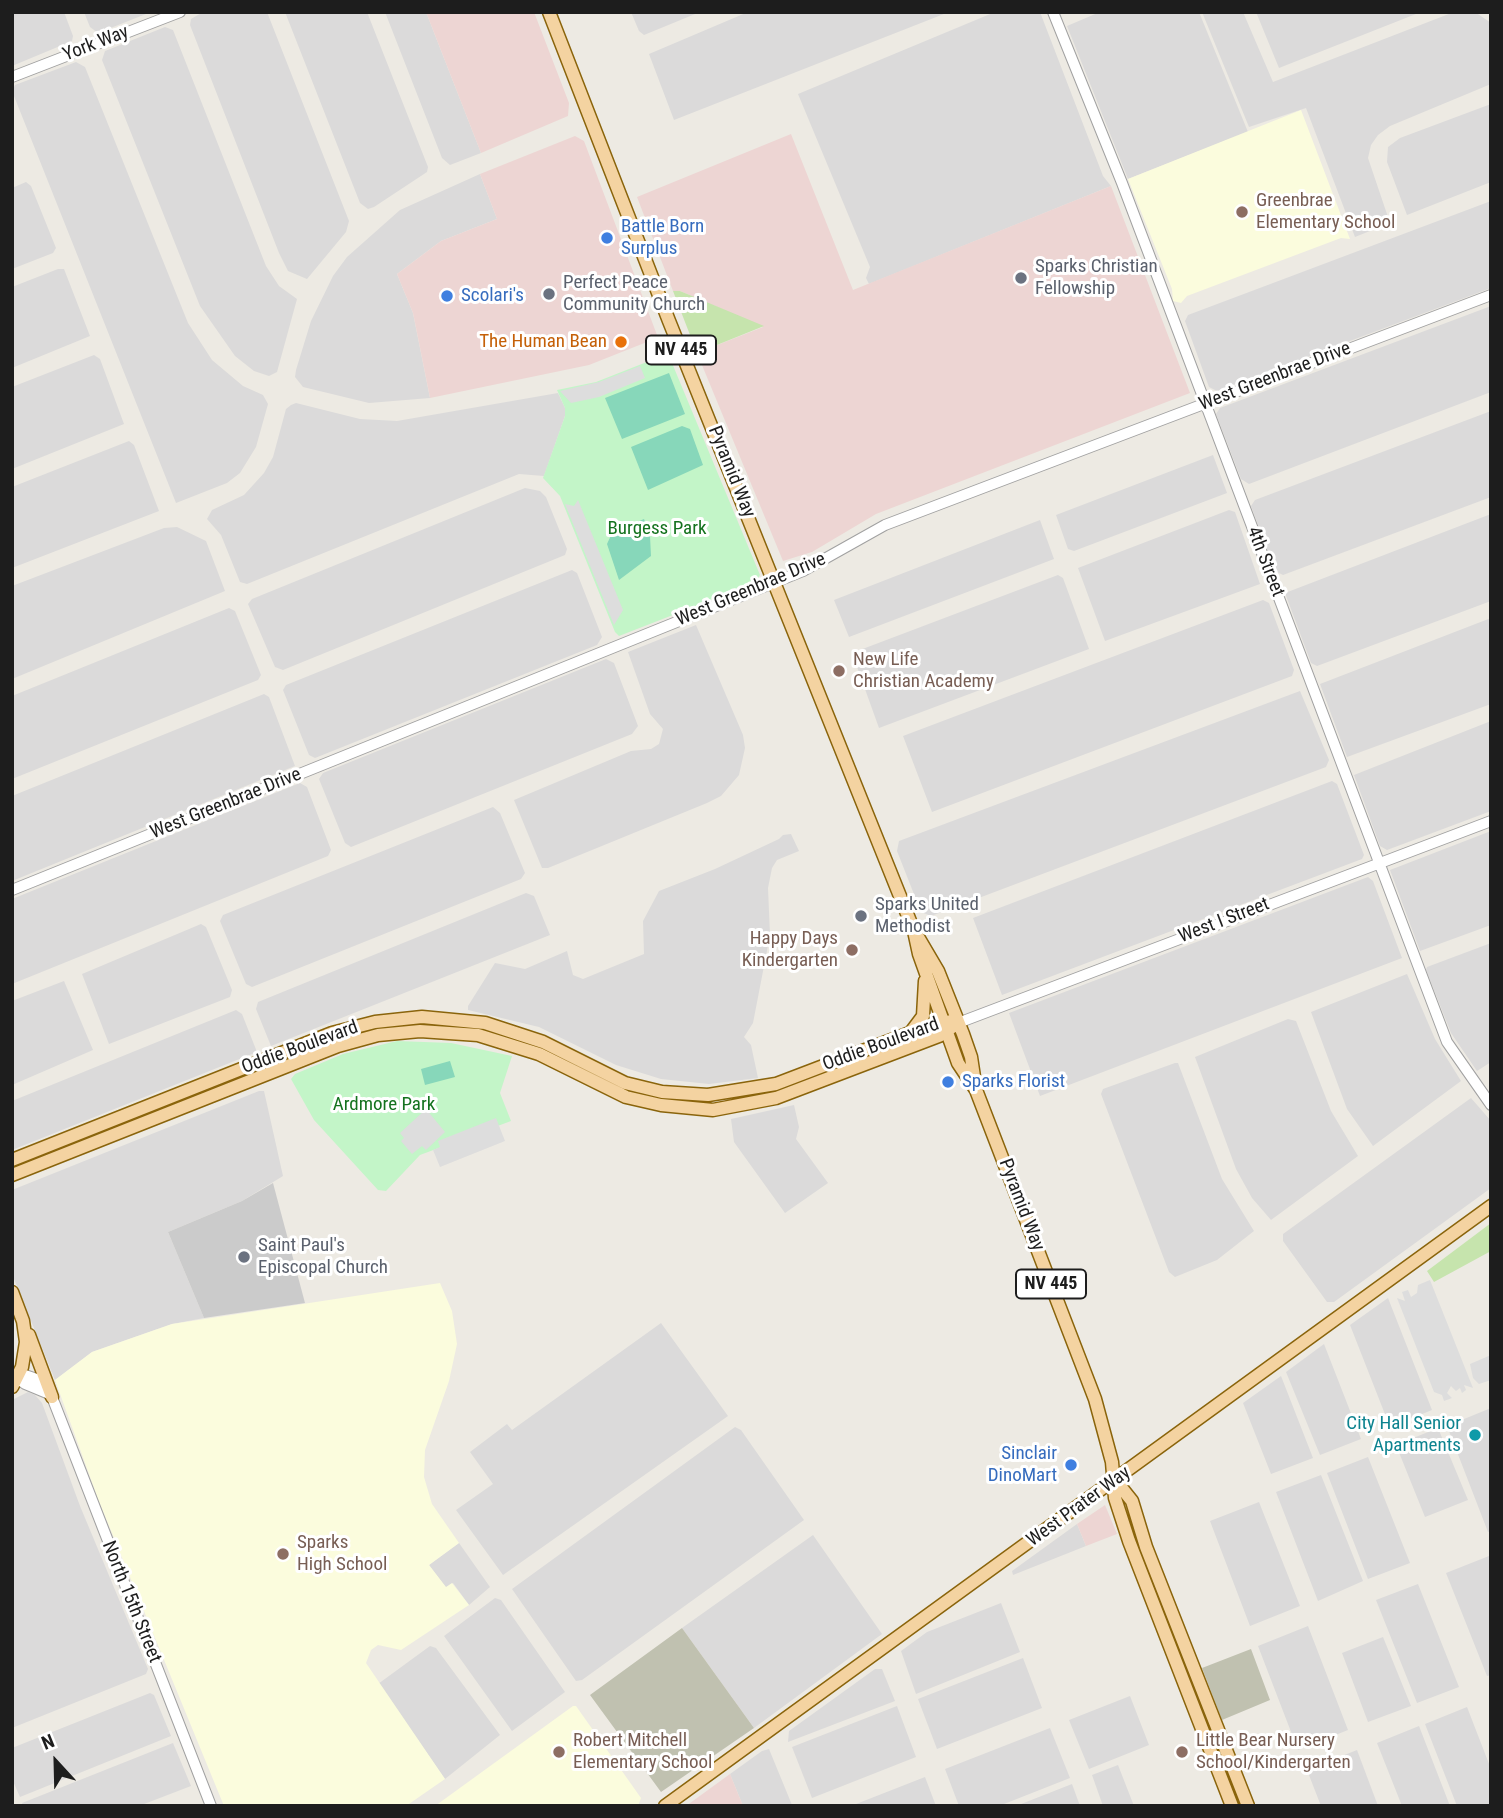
<!DOCTYPE html>
<html>
<head>
<meta charset="utf-8">
<style>
  body { margin:0 }
  #map { position:relative; width:1503px; height:1818px; overflow:hidden; background:#edeae3; font-family:"Roboto Condensed",sans-serif }
  canvas { display:block }
  .frame { position:absolute; inset:0; border:14px solid #1d1d1d; pointer-events:none }
  .north { position:absolute; left:21px; top:1727px; width:70px; height:70px; -webkit-text-stroke:5px #fff; paint-order:stroke; rotate:338deg; font-size:19px; font-weight:700; line-height:28px; text-align:center; color:#1d1d1d }
  .north::after { content:''; display:block; margin:auto; width:24px; height:32px; background:#1d1d1d; clip-path:polygon(50% 0,100% 100%,50% 72%,0 100%) }
</style>
</head>
<body>
<div id="map">
<canvas width="1503" height="1818"></canvas>
<div class="frame"></div>
<div class="north">N</div>
</div>
<script>
const context = document.querySelector('canvas').getContext('2d');
context.lineJoin = 'round';
function fill(path, color) { context.fillStyle = color; context.fill(path, 'evenodd'); }
const shape = rows => new Path2D(rows.map(r => 'M' + r).join(''));
function trace(path, color, width, dash) { context.strokeStyle = color; context.lineWidth = width; context.lineCap = dash ? 'butt' : 'round'; context.setLineDash(dash || []); context.stroke(path); }
function write(font, color, halo, rows, align = 'center') {
  context.font = font + ' "Roboto Condensed",sans-serif'; context.lineWidth = 6; context.setLineDash([]); context.textBaseline = 'middle'; context.strokeStyle = halo; context.fillStyle = color; for (const [text, x, y, turn = 0] of rows) {
    context.save(); context.translate(x, y); context.rotate((+turn || 0) * Math.PI / 180); context.textAlign = isNaN(turn) ? turn : align; if (halo) context.strokeText(text, 0, 0); context.fillText(text, 0, 0); context.restore();
  }
}
const residential = shape([
  [12,12,64,12,73,36,72,41,12,66],
  [84,12,151,12,98,33,90,27],
  [203,12,267,12,349,221,346,232,307,279,288,271,279,253,190,25,191,19],
  [285,12,367,12,428,167,427,172,374,207,368,209,360,203],
  [385,12,426,12,481,153,450,165,442,158],
  [631,12,700,12,644,35,639,31],
  [748,12,949,12,674,120,649,54],
  [995,12,1040,12,1103,176,1111,186,869,284,866,278,870,267,798,94],
  [1100,12,1199,12,1248,132,1128,179,1067,26],
  [1202,12,1243,12,1273,82,1454,12,1475,12,1491,23,1491,84,1390,126,1378,135,1371,145,1368,158,1390,223,1355,237,1306,108,1249,127],
  [1256,12,1421,12,1279,68],
  [165,27,173,30,266,266,279,286,297,299,277,372,269,376,254,371,235,356,200,306,102,60,105,51],
  [76,62,85,67,188,323,212,360,243,386,263,395,268,404,256,447,240,473,227,483,176,503,12,91,15,85],
  [1491,104,1491,182,1407,215,1387,162,1388,147,1400,138],
  [480,174,497,219,441,241,397,274,413,313,430,398,369,403,303,387,295,377,296,370,311,321,333,276,347,257,400,210],
  [26,182,31,186,56,248,53,253,12,269,12,188],
  [1491,201,1491,288,1217,391,1209,387,1185,321,1188,315],
  [58,269,64,269,90,336,12,368,12,287],
  [1491,306,1491,392,1249,484,1241,479,1216,414,1220,408],
  [94,355,100,359,124,424,12,469,12,387],
  [558,393,565,408,565,416,544,476,519,474,247,584,240,582,221,535,207,519,212,510,244,495,264,473,273,457,286,409,291,405,296,403,360,419,397,421],
  [1491,411,1491,497,1283,575,1275,571,1251,506,1255,500],
  [129,441,134,445,159,511,12,568,12,487],
  [1213,455,1227,493,1074,551,1068,549,1056,515],
  [525,488,540,491,546,497,567,549,565,555,283,670,275,667,248,604,252,599],
  [1229,510,1235,512,1260,584,1105,641,1078,568],
  [1491,514,1491,601,1317,666,1311,663,1285,593],
  [1040,520,1054,559,849,637,834,600],
  [177,527,206,541,225,591,12,679,12,586,164,528],
  [572,570,577,573,602,637,597,645,315,758,309,755,283,690,286,685],
  [1058,575,1063,578,1089,649,879,728,852,653],
  [1263,600,1269,603,1294,670,1292,676,932,812,903,736],
  [229,608,235,611,261,675,258,680,12,779,12,696],
  [1491,618,1491,704,1347,757,1320,684],
  [696,625,743,735,745,748,739,775,721,796,707,803,548,868,542,868,514,800,631,751,651,749,659,744,663,729,650,714,628,652],
  [606,659,614,663,638,726,632,734,351,847,345,843,319,779,323,773],
  [1300,691,1329,760,1326,767,931,916,921,912,897,851,899,841],
  [264,694,269,697,295,766,12,881,12,796],
  [1491,721,1491,811,1387,850,1380,846,1354,775],
  [1332,781,1337,784,1364,855,1362,859,1002,995,973,918],
  [300,783,307,787,331,850,328,856,12,984,12,899],
  [493,807,500,813,525,873,521,879,252,987,246,984,220,921,223,915],
  [1491,831,1491,925,1420,951,1390,870],
  [791,834,799,851,777,860,772,868,768,888,770,935,753,1023,744,1037,751,1045,758,1078,709,1084,661,1079,616,1065,539,1027,468,1010,468,1006,495,963,525,969,567,951,573,975,583,979,644,954,643,921,659,891,715,869,779,839,783,835],
  [1368,877,1373,881,1402,958,1040,1096,1009,1013],
  [526,893,534,896,550,935,271,1046,256,1009,258,1002],
  [201,924,206,927,232,990,230,997,109,1044,82,974],
  [1491,943,1491,1062,1477,1071,1451,1033,1426,970,1427,967],
  [1407,974,1435,1039,1461,1081,1373,1146,1347,1109,1311,1012],
  [64,981,93,1050,12,1085,12,1001],
  [236,1010,242,1014,257,1052,12,1150,12,1101],
  [1288,1019,1296,1021,1331,1111,1358,1156,1271,1220,1252,1198,1236,1169,1195,1057],
  [1175,1063,1178,1063,1222,1179,1254,1231,1217,1260,1175,1277,1169,1272,1101,1094,1103,1089],
  [259,1091,264,1091,283,1176,242,1201,168,1232,204,1318,172,1324,92,1352,55,1380,12,1274,12,1190],
  [1471,1098,1491,1121,1491,1188,1334,1302,1327,1302,1283,1241,1283,1234],
  [794,1105,799,1127,796,1139,828,1183,785,1213,734,1142,731,1119],
  [1388,1298,1432,1410,1390,1427,1350,1325],
  [661,1323,728,1416,503,1575,456,1510,493,1484,470,1452,507,1424,512,1430],
  [1324,1344,1361,1439,1320,1455,1286,1372],
  [1281,1376,1313,1458,1271,1474,1243,1403],
  [28,1392,35,1395,42,1403,80,1506,148,1669,146,1674,12,1728,12,1400],
  [1491,1408,1491,1531,1488,1532,1447,1426],
  [735,1427,741,1430,804,1520,582,1680,576,1681,512,1589],
  [1438,1428,1468,1500,1425,1517,1396,1445],
  [1368,1457,1410,1563,1368,1579,1327,1473],
  [1321,1475,1363,1581,1318,1601,1276,1492],
  [1259,1502,1300,1606,1250,1626,1210,1521],
  [1077,1524,1086,1546,1013,1575,1012,1571],
  [813,1535,882,1634,754,1728,682,1628],
  [459,1543,490,1587,469,1605,453,1583,446,1588,429,1565],
  [1489,1556,1491,1675,1487,1676,1446,1573],
  [1418,1584,1459,1687,1417,1703,1376,1600],
  [495,1598,501,1600,565,1692,512,1731,444,1636],
  [1001,1603,1020,1652,916,1694,901,1651,927,1632],
  [1308,1626,1348,1730,1298,1750,1258,1646],
  [1383,1637,1411,1706,1368,1722,1342,1653],
  [430,1646,436,1648,500,1735,445,1779,378,1684],
  [1023,1658,1042,1708,937,1749,918,1699],
  [875,1669,882,1669,895,1701,788,1742,789,1731],
  [150,1693,154,1695,171,1736,20,1797,12,1779,12,1748],
  [1130,1696,1149,1745,1089,1769,1069,1720],
  [897,1706,916,1757,812,1798,792,1747],
  [1467,1707,1491,1769,1491,1806,1457,1806,1425,1724],
  [1419,1726,1450,1806,1402,1806,1377,1743],
  [1050,1728,1070,1778,999,1806,959,1806,945,1769],
  [173,1743,191,1786,139,1806,23,1806,22,1803],
  [769,1749,792,1805,743,1806,730,1774,762,1751],
  [1357,1750,1378,1806,1321,1806,1307,1770],
  [1118,1765,1134,1806,1103,1806,1092,1775],
  [925,1777,936,1806,851,1806],
  [1072,1784,1080,1806,1016,1806]
]);
const commercial = shape([
  [426,12,534,12,569,103,568,116,481,153],
  [791,134,853,290,1111,186,1190,393,876,514,812,552,783,561,697,353,763,327,680,291,673,291,637,197],
  [575,136,584,141,657,335,652,340,589,365,430,398,413,313,397,274,441,241,497,219,480,174],
  [1105,1505,1117,1534,1086,1546,1077,1524],
  [730,1774,743,1806,686,1806]
]);
const education = shape([
  [1301,110,1350,239,1341,238,1187,296,1181,303,1173,301,1172,289,1128,179],
  [440,1283,452,1311,457,1344,449,1381,425,1450,424,1477,432,1504,459,1543,429,1565,446,1587,452,1583,469,1605,401,1650,378,1645,371,1650,366,1663,445,1779,406,1806,224,1806,98,1499,55,1380,92,1352,172,1324],
  [573,1706,576,1706,641,1798,638,1806,435,1806]
]);
const religious = shape([
  [273,1183,305,1303,204,1318,168,1232,242,1201]
]);
const construction = shape([
  [682,1628,754,1728,661,1792,590,1695],
  [1251,1649,1270,1700,1222,1720,1202,1668]
]);
const grass = shape([
  [673,291,680,291,764,326,697,353],
  [1491,1223,1491,1251,1434,1282,1427,1271]
]);
const park = shape([
  [662,356,672,363,760,575,755,583,619,636,615,632,560,496,543,478,565,416,565,408,557,390,596,382],
  [397,1041,451,1043,512,1056,500,1093,511,1121,420,1155,386,1191,378,1190,314,1120,291,1079,295,1074,343,1054]
]);
const pitch = shape([
  [669,373,685,414,622,439,605,398],
  [682,426,690,429,703,465,648,490,631,447],
  [644,519,650,536,651,556,619,580,607,544,612,533],
  [450,1061,455,1077,425,1085,421,1069]
]);
const parking = shape([
  [640,366,645,378,599,397,571,403,560,391,599,382],
  [578,500,623,610,614,625,565,504,574,506],
  [426,1109,445,1132,426,1150,422,1146,412,1154,401,1141,404,1138,400,1133],
  [496,1118,505,1141,440,1167,433,1150,440,1147,438,1141],
  [1430,1280,1473,1388,1464,1385,1466,1390,1462,1393,1460,1388,1456,1391,1451,1386,1447,1393,1452,1398,1444,1401,1442,1395,1434,1392,1397,1298,1405,1301,1402,1292,1408,1290,1411,1297,1417,1293,1418,1285],
  [1491,1355,1491,1380,1479,1384,1473,1378,1470,1364]
]);
const minor = shape([
  [1053,12,1122,183,1447,1042,1491,1105],
  [12,77,180,12],
  [12,890,803,571,885,525,1491,295],
  [958,1023,1491,821],
  [14,1376,25,1384,49,1394],
  [18,1377,25,1375,42,1381,52,1397,211,1806]
]);
const major = shape([
  [549,12,669,321,914,931,919,954,958,1063,976,1090],
  [918,937,938,971,963,1034,971,1057,976,1090,1095,1399,1112,1462,1115,1498,1129,1541,1232,1806],
  [911,1032,923,1016,925,981],
  [12,1160,332,1033,375,1022,422,1017,485,1023,543,1042,625,1083,662,1092,708,1095,776,1084,907,1034,951,1021],
  [12,1175,338,1046,378,1035,420,1031,478,1035,539,1054,626,1097,661,1105,713,1110,776,1098,939,1036,958,1023],
  [12,1292,23,1321,26,1342,22,1367,12,1387],
  [29,1335,52,1397],
  [1116,1481,1132,1501,1146,1547,1248,1806],
  [665,1806,1491,1206]
]);
const markers = [
  [1242,212,7,"#8d6e63"],
  [607,238,7,"#3f7fe0"],
  [1021,278,7,"#6b7280"],
  [549,294,7,"#6b7280"],
  [447,296,7,"#3f7fe0"],
  [621,342,7,"#e8710a"],
  [839,671,7,"#8d6e63"],
  [861,916,7,"#6b7280"],
  [852,950,7,"#8d6e63"],
  [948,1082,7,"#3f7fe0"],
  [244,1257,7,"#6b7280"],
  [1475,1435,7,"#0f9aa8"],
  [1071,1465,7,"#3f7fe0"],
  [283,1554,7,"#8d6e63"],
  [559,1752,7,"#8d6e63"],
  [1182,1752,7,"#8d6e63"]
];
const shields = [
  [681,350,70],
  [1051,1284,70]
];
const shieldNames = [
  ["NV 445",681,350],
  ["NV 445",1051,1284]
];
const streetNames = [
  ["York Way",96,44,-21],
  ["West Greenbrae Drive",1275,377,-21],
  ["Pyramid Way",731,472,68],
  ["4th Street",1265,562,69],
  ["West Greenbrae Drive",751,590,-23],
  ["West Greenbrae Drive",226,804,-22],
  ["West I Street",1224,921,-21],
  ["Oddie Boulevard",881,1045,-20],
  ["Oddie Boulevard",300,1048,-20],
  ["Pyramid Way",1021,1205,69],
  ["West Prater Way",1079,1507,-36],
  ["North 15th Street",131,1602,68]
];
const educationNames = [
  ["Greenbrae",1256,201],
  ["Elementary School",1256,223],
  ["New Life",853,660],
  ["Christian Academy",853,682],
  ["Happy Days",838,939,"right"],
  ["Kindergarten",838,961,"right"],
  ["Sparks",297,1543],
  ["High School",297,1565],
  ["Robert Mitchell",573,1741],
  ["Elementary School",573,1763],
  ["Little Bear Nursery",1196,1741],
  ["School/Kindergarten",1196,1763]
];
const shopNames = [
  ["Battle Born",621,227],
  ["Surplus",621,249],
  ["Scolari's",461,296],
  ["Sparks Florist",962,1082],
  ["Sinclair",1057,1454,"right"],
  ["DinoMart",1057,1476,"right"]
];
const worshipNames = [
  ["Sparks Christian",1035,267],
  ["Fellowship",1035,289],
  ["Perfect Peace",563,283],
  ["Community Church",563,305],
  ["Sparks United",875,905],
  ["Methodist",875,927],
  ["Saint Paul's",258,1246],
  ["Episcopal Church",258,1268]
];
const foodNames = [
  ["The Human Bean",607,342]
];
const parkNames = [
  ["Burgess Park",657,529],
  ["Ardmore Park",384,1105]
];
const cultureNames = [
  ["City Hall Senior",1461,1424],
  ["Apartments",1461,1446]
];
fill(residential, '#dbdada');
fill(commercial, '#edd5d3');
fill(education, '#fbfcdd');
fill(religious, '#cbcbcb');
fill(construction, '#c0c1b0');
fill(grass, '#c6e4ad');
fill(park, '#c3f5c8');
fill(pitch, '#87d7ba');
fill(parking, '#ddd');
trace(minor, '#a1a1a1', 12);
trace(major, '#8a640b', 15);
trace(minor, '#fff', 10);
trace(major, '#f4d3a1', 12);
for (const [x, y, r, color] of markers) { const dot = new Path2D(); dot.arc(x, y, r, 0, 2 * Math.PI); context.fillStyle = color; context.fill(dot); trace(dot, '#fff', 2.5); }
for (const [x, y, w] of shields) { const box = new Path2D(); box.roundRect(x - w / 2, y - 14.5, w, 29, 5); context.fillStyle = '#fff'; context.fill(box); trace(box, '#1d1d1d', 2); }
write('bold 18px', '#1d1d1d', null, shieldNames);
write('19px', '#1d1d1d', '#fff', streetNames);
write('19px', '#785e54', '#fff', educationNames, 'left');
write('19px', '#366cbe', '#fff', shopNames, 'left');
write('19px', '#5b616d', '#fff', worshipNames, 'left');
write('19px', '#c56008', '#fff', foodNames, 'right');
write('19px', '#14721e', '#fff', parkNames);
write('19px', '#0d838f', '#fff', cultureNames, 'right');
</script>
</body>
</html>
